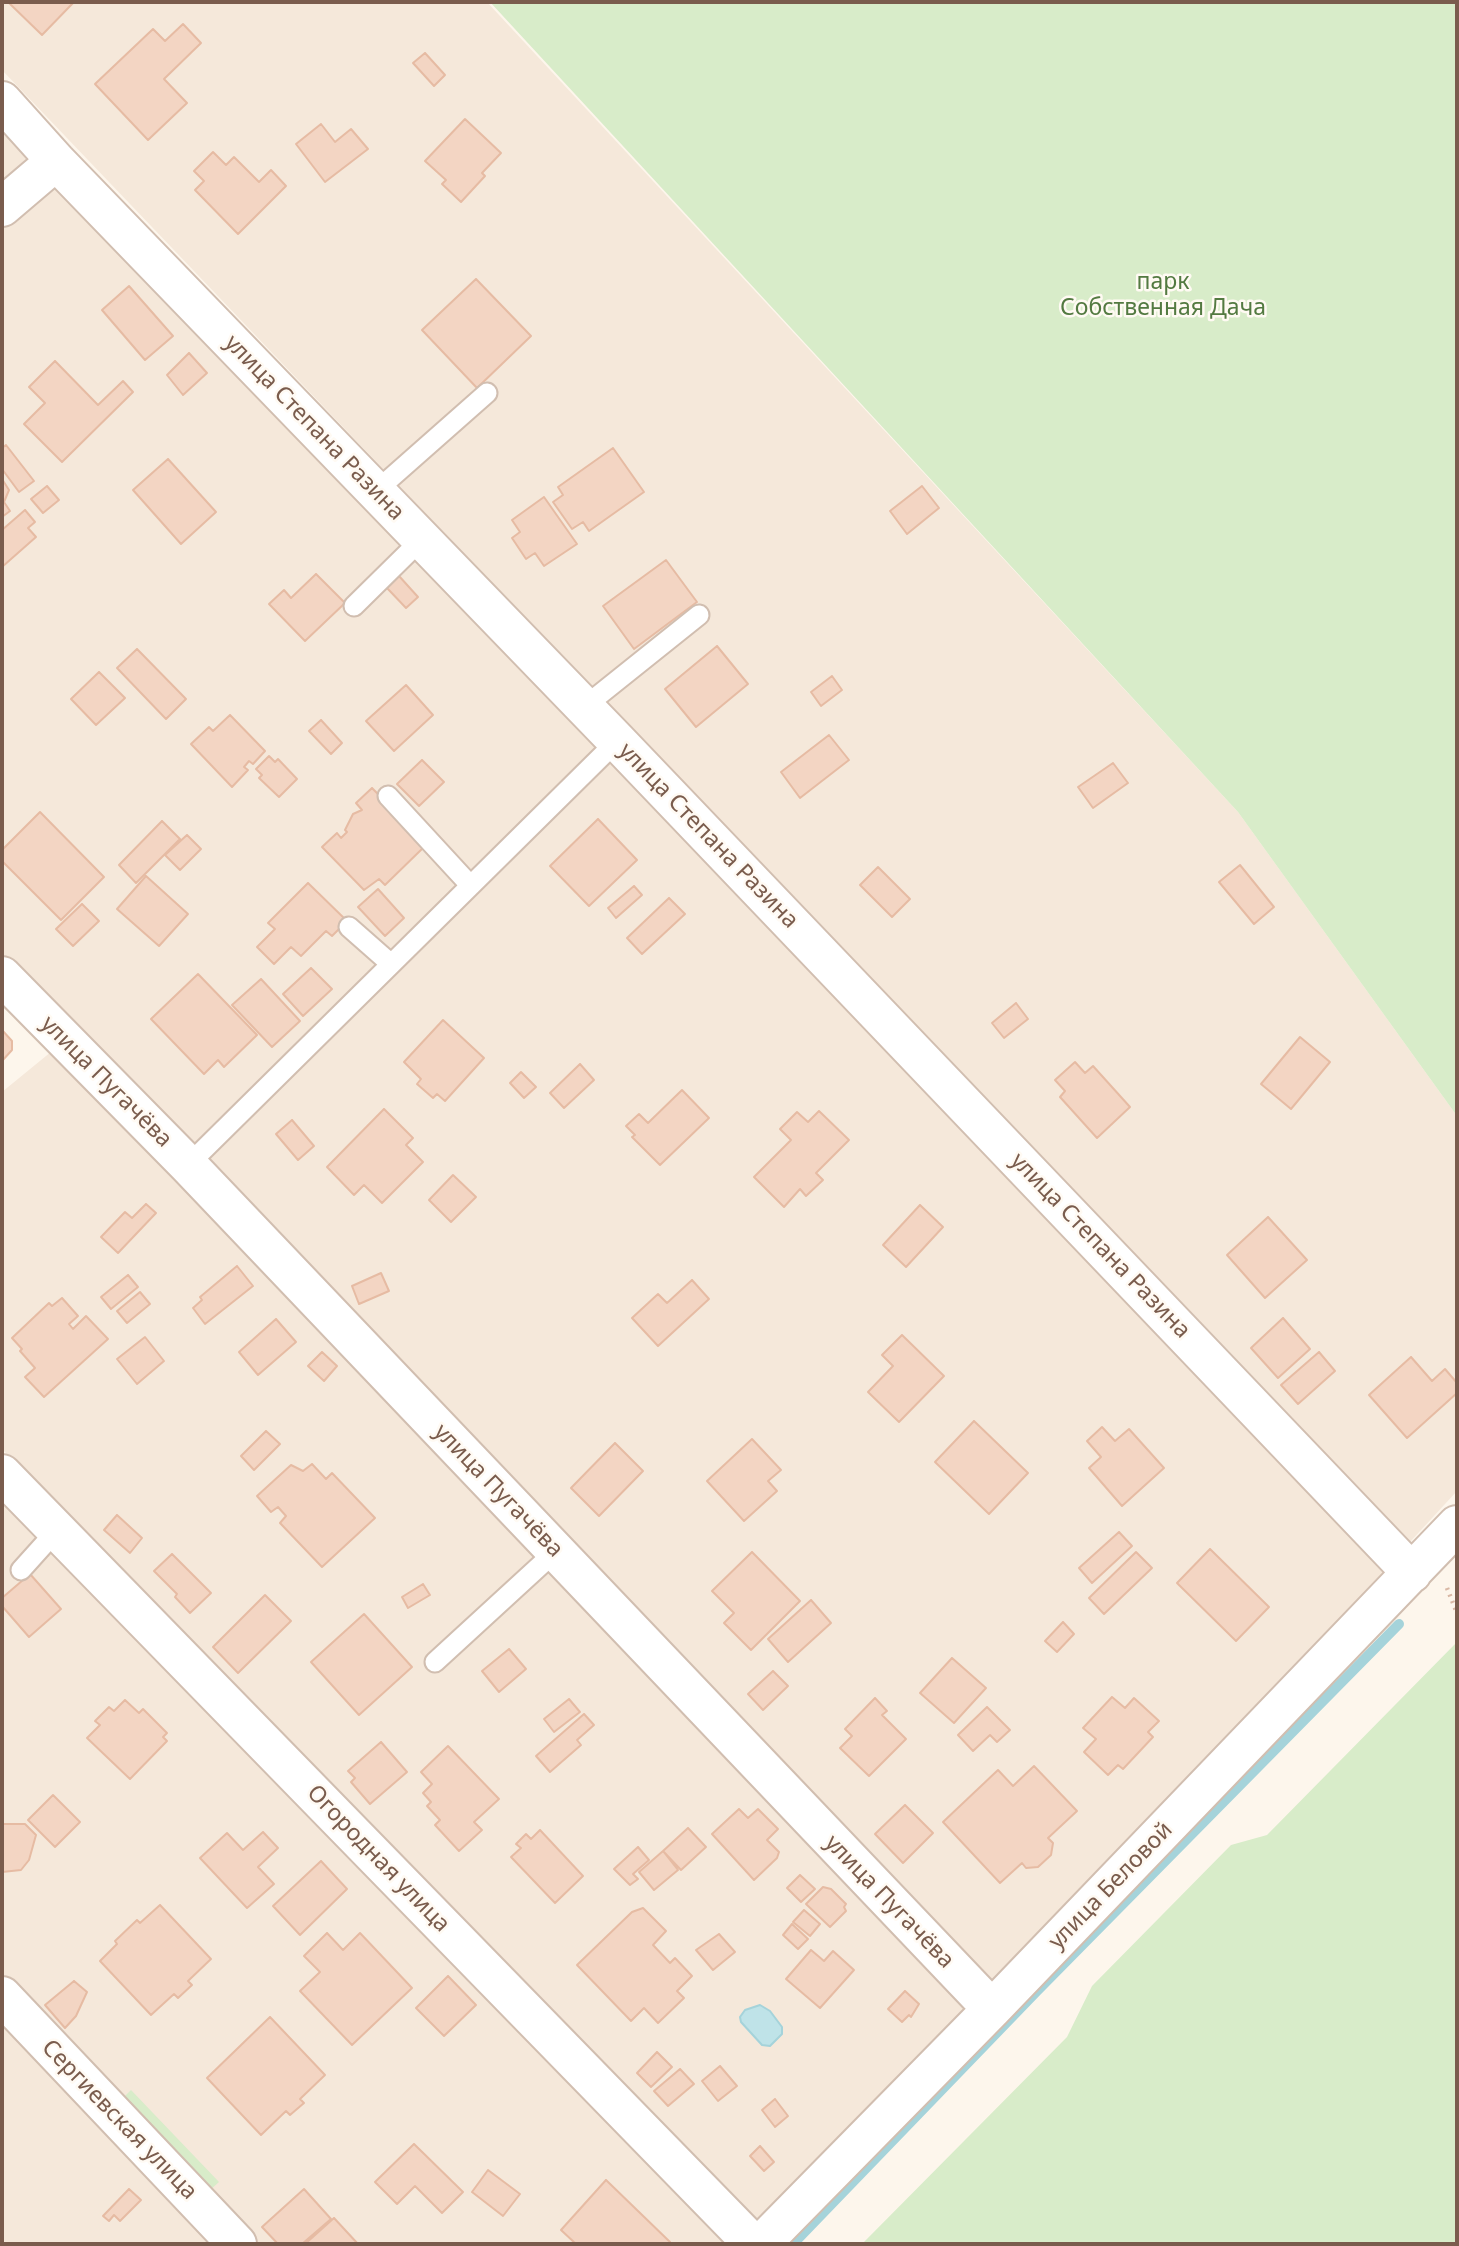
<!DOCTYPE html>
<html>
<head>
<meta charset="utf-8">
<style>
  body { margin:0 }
  #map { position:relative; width:1459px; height:2246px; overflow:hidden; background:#fdf6ec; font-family:"Noto Sans",sans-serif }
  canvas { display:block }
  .frame { position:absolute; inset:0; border:4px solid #7a5c4d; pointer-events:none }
</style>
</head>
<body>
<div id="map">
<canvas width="1459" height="2246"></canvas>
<div class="frame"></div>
</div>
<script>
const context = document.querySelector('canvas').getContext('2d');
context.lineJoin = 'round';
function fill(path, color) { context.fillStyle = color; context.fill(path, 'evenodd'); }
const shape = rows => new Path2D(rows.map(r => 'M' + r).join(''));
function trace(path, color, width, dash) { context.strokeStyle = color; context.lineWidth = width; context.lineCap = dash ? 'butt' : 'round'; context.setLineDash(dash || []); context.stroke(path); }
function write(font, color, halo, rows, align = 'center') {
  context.font = font + ' "Noto Sans",sans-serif'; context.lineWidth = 5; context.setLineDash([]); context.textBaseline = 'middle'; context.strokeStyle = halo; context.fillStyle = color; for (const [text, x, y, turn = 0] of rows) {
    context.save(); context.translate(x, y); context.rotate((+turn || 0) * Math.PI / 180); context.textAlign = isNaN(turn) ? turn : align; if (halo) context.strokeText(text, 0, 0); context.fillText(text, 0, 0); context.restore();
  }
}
const residential = shape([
  [2,2,487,2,1238,812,1457,1116,1457,1491,1409,1543,2,70],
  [2,127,29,157,2,180],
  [55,179,1396,1571,992,1990,2,954,2,224],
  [57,1047,973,2008,756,2227,2,1449,2,1092],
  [2,1496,737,2244,258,2244,2,1978],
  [2,2017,219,2244,2,2244]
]);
const green = shape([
  [490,2,1457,2,1457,1116,1238,812],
  [1457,1642,1457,2244,862,2244,1067,2037,1092,1986,1231,1845,1267,1835],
  [131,2090,219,2182,210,2190,123,2098]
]);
const water = shape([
  [760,2005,770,2011,782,2027,782,2034,770,2046,762,2045,741,2022,740,2017,745,2010,760,2005]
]);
const stream = shape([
  [793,2244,1037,1991,1399,1624]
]);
const building = shape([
  [8,2,74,2,42,35,8,2],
  [183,24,201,43,164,79,187,103,148,140,95,84,153,29,165,41,183,24],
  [425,53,445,75,434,86,413,63,425,53],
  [465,119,501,153,482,173,485,176,461,202,442,184,446,180,425,161,465,119],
  [321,124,335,142,351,129,368,149,325,182,296,144,321,124],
  [213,152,226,165,234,157,259,182,271,170,286,186,238,234,195,190,204,181,194,171,213,152],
  [476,279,531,336,477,388,422,330,476,279],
  [129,286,173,336,145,360,102,310,129,286],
  [189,353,207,373,183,395,167,375,189,353],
  [55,361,98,405,123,381,133,392,62,462,24,424,45,403,29,387,55,361],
  [6,445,34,481,19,492,2,469,2,448,6,445],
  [613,448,644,492,589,531,583,522,572,529,553,502,563,495,558,487,613,448],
  [168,459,216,512,181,544,133,490,168,459],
  [2,479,9,490,4,502,10,511,2,517,2,479],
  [47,486,59,500,43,513,31,499,47,486],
  [922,486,939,508,907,534,890,511,922,486],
  [544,497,577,544,544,566,535,553,526,559,512,538,520,532,512,520,544,497],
  [25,510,35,522,28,528,36,537,2,567,2,530,25,510],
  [666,560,697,602,634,649,603,606,666,560],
  [316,574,345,603,305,641,269,604,284,590,291,598,316,574],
  [399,576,418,597,406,608,387,588,399,576],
  [717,646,748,684,696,727,665,689,717,646],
  [137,649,186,699,166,719,117,668,137,649],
  [99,672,125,698,96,725,71,699,99,672],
  [832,676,842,690,821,706,811,692,832,676],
  [406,685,433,715,394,751,366,721,406,685],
  [230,715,265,751,253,764,249,761,244,767,248,770,232,787,191,744,209,727,213,731,230,715],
  [321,720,342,743,331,754,309,731,321,720],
  [829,735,849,760,800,798,781,772,829,735],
  [269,756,275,762,278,759,297,779,279,797,259,778,262,775,256,769,269,756],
  [422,760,444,782,419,806,397,784,422,760],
  [1113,763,1128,783,1093,808,1078,787,1113,763],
  [372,788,421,838,424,847,385,885,379,879,364,890,322,847,337,833,341,838,347,832,345,830,353,814,362,810,356,803,372,788],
  [40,812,104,877,61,920,2,861,2,850,40,812],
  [598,819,637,860,589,906,550,866,598,819],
  [162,821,180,839,136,883,119,865,162,821],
  [187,835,201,849,180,870,165,855,187,835],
  [1240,865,1274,907,1254,924,1219,882,1240,865],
  [878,867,910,899,892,917,860,885,878,867],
  [146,876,188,914,159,946,117,909,146,876],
  [308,883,347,921,332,936,326,931,301,956,291,947,274,964,257,947,275,929,268,923,308,883],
  [634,886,642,895,616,918,608,908,634,886],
  [378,889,404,918,385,936,358,907,378,889],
  [669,898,685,914,642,954,627,938,669,898],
  [82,904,99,921,73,946,56,929,82,904],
  [311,968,332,989,303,1016,283,994,311,968],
  [198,974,257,1035,224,1067,218,1060,204,1074,151,1019,198,974],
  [261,979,300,1021,272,1047,232,1005,261,979],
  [1016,1003,1028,1019,1004,1038,992,1023,1016,1003],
  [443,1020,484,1058,445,1101,437,1094,433,1098,417,1084,421,1079,404,1062,443,1020],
  [2,1030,12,1041,12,1050,2,1061,2,1030],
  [1300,1037,1330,1062,1291,1109,1261,1084,1300,1037],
  [1075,1062,1085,1073,1093,1066,1130,1107,1097,1138,1060,1097,1065,1091,1055,1080,1075,1062],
  [580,1064,594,1080,564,1108,550,1093,580,1064],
  [521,1072,536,1087,524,1098,510,1083,521,1072],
  [682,1090,709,1118,660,1165,632,1137,635,1135,626,1126,639,1114,648,1123,682,1090],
  [384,1109,413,1138,406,1145,423,1162,382,1203,364,1185,354,1195,327,1167,384,1109],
  [819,1111,849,1140,816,1173,823,1180,806,1196,800,1189,784,1207,754,1177,791,1140,780,1129,797,1112,808,1122,819,1111],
  [292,1120,314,1146,298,1160,276,1134,292,1120],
  [453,1175,476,1197,451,1222,429,1200,453,1175],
  [146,1204,156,1213,118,1253,101,1237,125,1212,132,1218,146,1204],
  [920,1205,943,1227,906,1267,883,1245,920,1205],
  [1268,1217,1307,1260,1265,1298,1227,1255,1268,1217],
  [237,1266,253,1286,205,1324,193,1308,202,1300,200,1297,237,1266],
  [381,1273,389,1291,359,1304,352,1286,381,1273],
  [128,1275,138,1287,111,1309,101,1297,128,1275],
  [692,1280,709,1299,658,1346,632,1318,658,1294,667,1303,692,1280],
  [140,1292,150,1304,127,1323,117,1311,140,1292],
  [62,1298,78,1316,69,1324,73,1329,86,1316,108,1339,44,1397,25,1377,35,1368,20,1351,22,1349,12,1338,49,1303,52,1306,62,1298],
  [1283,1318,1310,1349,1278,1378,1251,1348,1283,1318],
  [276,1319,296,1342,258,1375,239,1352,276,1319],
  [902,1335,944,1376,899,1422,868,1392,893,1366,882,1355,902,1335],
  [145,1337,164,1361,137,1384,117,1359,145,1337],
  [322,1352,337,1366,324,1381,308,1366,322,1352],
  [1319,1352,1335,1371,1298,1404,1281,1385,1319,1352],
  [1411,1357,1432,1381,1445,1369,1457,1383,1457,1393,1407,1438,1369,1395,1411,1357],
  [974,1421,1028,1473,989,1514,935,1462,974,1421],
  [1102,1427,1115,1441,1129,1429,1164,1468,1122,1506,1089,1468,1101,1457,1087,1441,1102,1427],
  [266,1431,280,1444,254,1470,241,1456,266,1431],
  [752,1439,781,1470,768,1481,777,1491,744,1521,707,1481,752,1439],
  [615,1443,643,1471,599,1516,571,1488,615,1443],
  [312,1464,326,1479,332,1473,375,1518,322,1567,280,1523,286,1516,278,1507,271,1512,257,1496,291,1465,303,1471,312,1464],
  [117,1515,142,1538,130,1553,104,1530,117,1515],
  [1119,1532,1132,1546,1092,1583,1079,1568,1119,1532],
  [1210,1549,1269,1607,1236,1641,1177,1583,1210,1549],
  [752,1552,800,1601,751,1650,724,1623,734,1613,712,1591,752,1552],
  [1136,1552,1152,1568,1104,1614,1089,1598,1136,1552],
  [172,1554,211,1593,190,1613,175,1597,177,1594,154,1571,172,1554],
  [30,1574,61,1609,29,1637,2,1606,2,1598,30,1574],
  [423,1584,430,1595,408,1608,402,1597,423,1584],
  [265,1595,291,1621,238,1673,213,1647,265,1595],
  [811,1600,831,1623,788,1662,768,1639,811,1600],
  [364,1614,412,1667,359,1715,311,1662,364,1614],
  [1063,1622,1074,1634,1057,1652,1045,1641,1063,1622],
  [509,1649,526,1669,499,1692,482,1671,509,1649],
  [952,1658,986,1688,954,1723,920,1693,952,1658],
  [773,1671,788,1686,763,1710,748,1694,773,1671],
  [1112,1697,1125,1708,1134,1698,1159,1721,1148,1732,1153,1737,1123,1769,1118,1765,1108,1775,1084,1752,1096,1739,1083,1728,1112,1697],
  [875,1698,887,1711,882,1715,906,1739,869,1776,840,1748,852,1736,845,1729,875,1698],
  [569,1699,580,1712,554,1732,544,1719,569,1699],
  [125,1700,139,1713,143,1709,167,1733,163,1737,167,1741,130,1779,87,1738,100,1725,95,1721,109,1707,114,1711,125,1700],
  [987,1707,1010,1730,997,1742,990,1735,973,1751,958,1735,987,1707],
  [584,1714,594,1725,577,1740,581,1745,550,1772,536,1756,584,1714],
  [381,1742,407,1772,370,1804,351,1782,355,1778,348,1771,381,1742],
  [448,1746,499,1799,474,1822,482,1830,459,1851,435,1825,440,1820,427,1806,431,1802,423,1793,432,1784,421,1772,448,1746],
  [1034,1766,1077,1811,1048,1838,1053,1843,1051,1855,1038,1867,1026,1868,1022,1863,1000,1883,943,1822,998,1770,1013,1786,1034,1766],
  [53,1795,80,1822,55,1847,28,1820,53,1795],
  [905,1805,933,1833,903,1863,875,1834,905,1805],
  [739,1809,748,1818,758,1809,778,1829,767,1840,779,1852,777,1858,754,1880,712,1834,739,1809],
  [2,1824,25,1824,36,1835,29,1860,21,1870,2,1872,2,1824],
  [688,1828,706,1847,681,1870,663,1851,688,1828],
  [540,1830,583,1876,555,1903,511,1857,521,1848,516,1844,526,1834,531,1839,540,1830],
  [263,1832,278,1848,258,1867,274,1884,247,1908,200,1858,227,1833,243,1850,263,1832],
  [638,1847,649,1860,633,1874,638,1879,630,1885,614,1869,638,1847],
  [663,1851,678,1870,654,1890,639,1872,663,1851],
  [321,1861,347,1889,300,1935,273,1906,321,1861],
  [800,1875,815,1889,801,1902,787,1888,800,1875],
  [823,1887,831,1889,846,1904,844,1907,846,1911,830,1927,806,1904,823,1887],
  [160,1905,211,1959,188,1981,192,1985,178,1998,174,1994,151,2015,100,1961,117,1944,115,1941,137,1920,140,1923,160,1905],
  [643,1908,666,1931,653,1945,670,1963,675,1958,692,1976,677,1991,684,1998,658,2023,644,2008,631,2021,577,1965,632,1912,643,1908],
  [804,1910,820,1924,810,1936,793,1922,804,1910],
  [792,1924,808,1939,798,1949,783,1935,792,1924],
  [327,1933,343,1950,360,1933,412,1988,352,2045,300,1991,320,1972,304,1956,327,1933],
  [719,1934,735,1952,713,1970,696,1950,719,1934],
  [811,1950,824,1961,833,1951,854,1970,820,2008,786,1979,811,1950],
  [448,1976,476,2005,444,2036,416,2008,448,1976],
  [74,1981,87,1992,76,2016,65,2028,45,2005,74,1981],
  [905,1991,919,2004,911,2017,909,2015,902,2022,888,2009,905,1991],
  [270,2017,325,2075,300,2099,304,2103,290,2115,286,2111,261,2135,207,2078,270,2017],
  [657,2052,672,2067,651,2087,637,2073,657,2052],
  [720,2066,737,2086,718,2101,702,2081,720,2066],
  [680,2069,694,2084,668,2106,654,2091,680,2069],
  [775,2099,788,2116,775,2127,762,2110,775,2099],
  [414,2144,463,2192,442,2213,415,2186,397,2204,375,2182,414,2144],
  [760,2146,774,2162,764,2171,750,2156,760,2146],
  [488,2170,520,2194,503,2216,472,2192,488,2170],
  [606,2180,670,2242,668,2244,576,2244,561,2230,606,2180],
  [129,2189,141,2200,120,2221,114,2215,109,2221,103,2216,129,2189],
  [304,2189,331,2219,302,2244,278,2244,262,2227,304,2189],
  [334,2218,358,2244,305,2244,334,2218]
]);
const path = shape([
  [1447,1588,1457,1613]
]);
const service = shape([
  [376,491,487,393],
  [354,606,422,539],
  [584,707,699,615],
  [388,796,470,885],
  [349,927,391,964],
  [188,1165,617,741],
  [21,1570,57,1530],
  [435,1662,556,1551]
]);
const minor = shape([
  [2,101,56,161,617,741,1412,1573],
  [2,207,56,161],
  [2,976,188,1165,992,2009],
  [2,1474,753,2244],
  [2,1996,237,2244],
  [761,2244,992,2009,1457,1525]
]);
const parkNames = [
  ["парк",1163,282],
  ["Собственная Дача",1163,308]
];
const streetNames = [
  ["улица Степана Разина",314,428,46],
  ["улица Степана Разина",708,836,46],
  ["улица Пугачёва",106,1082,45],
  ["улица Степана Разина",1100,1246,46],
  ["улица Пугачёва",498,1491,46],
  ["Огородная улица",378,1859,46],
  ["улица Беловой",1111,1886,-46],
  ["улица Пугачёва",889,1902,46],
  ["Сергиевская улица",119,2120,46]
];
fill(residential, '#f5e8da');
fill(green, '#d8ecc9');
fill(water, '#bfe3e8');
trace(water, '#a5d3da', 2);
trace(stream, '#a5d3da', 10);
fill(building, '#f3d5c3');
trace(building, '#e6bba3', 2);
trace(service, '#d1beb0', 23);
trace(minor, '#d1beb0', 42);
trace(path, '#d9b8a5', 4.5, [2, 5]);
trace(service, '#fff', 19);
trace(minor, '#fff', 38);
write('23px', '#537a41', '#fffaf3', parkNames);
write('23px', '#7a5c4d', '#fffaf3', streetNames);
</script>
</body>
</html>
